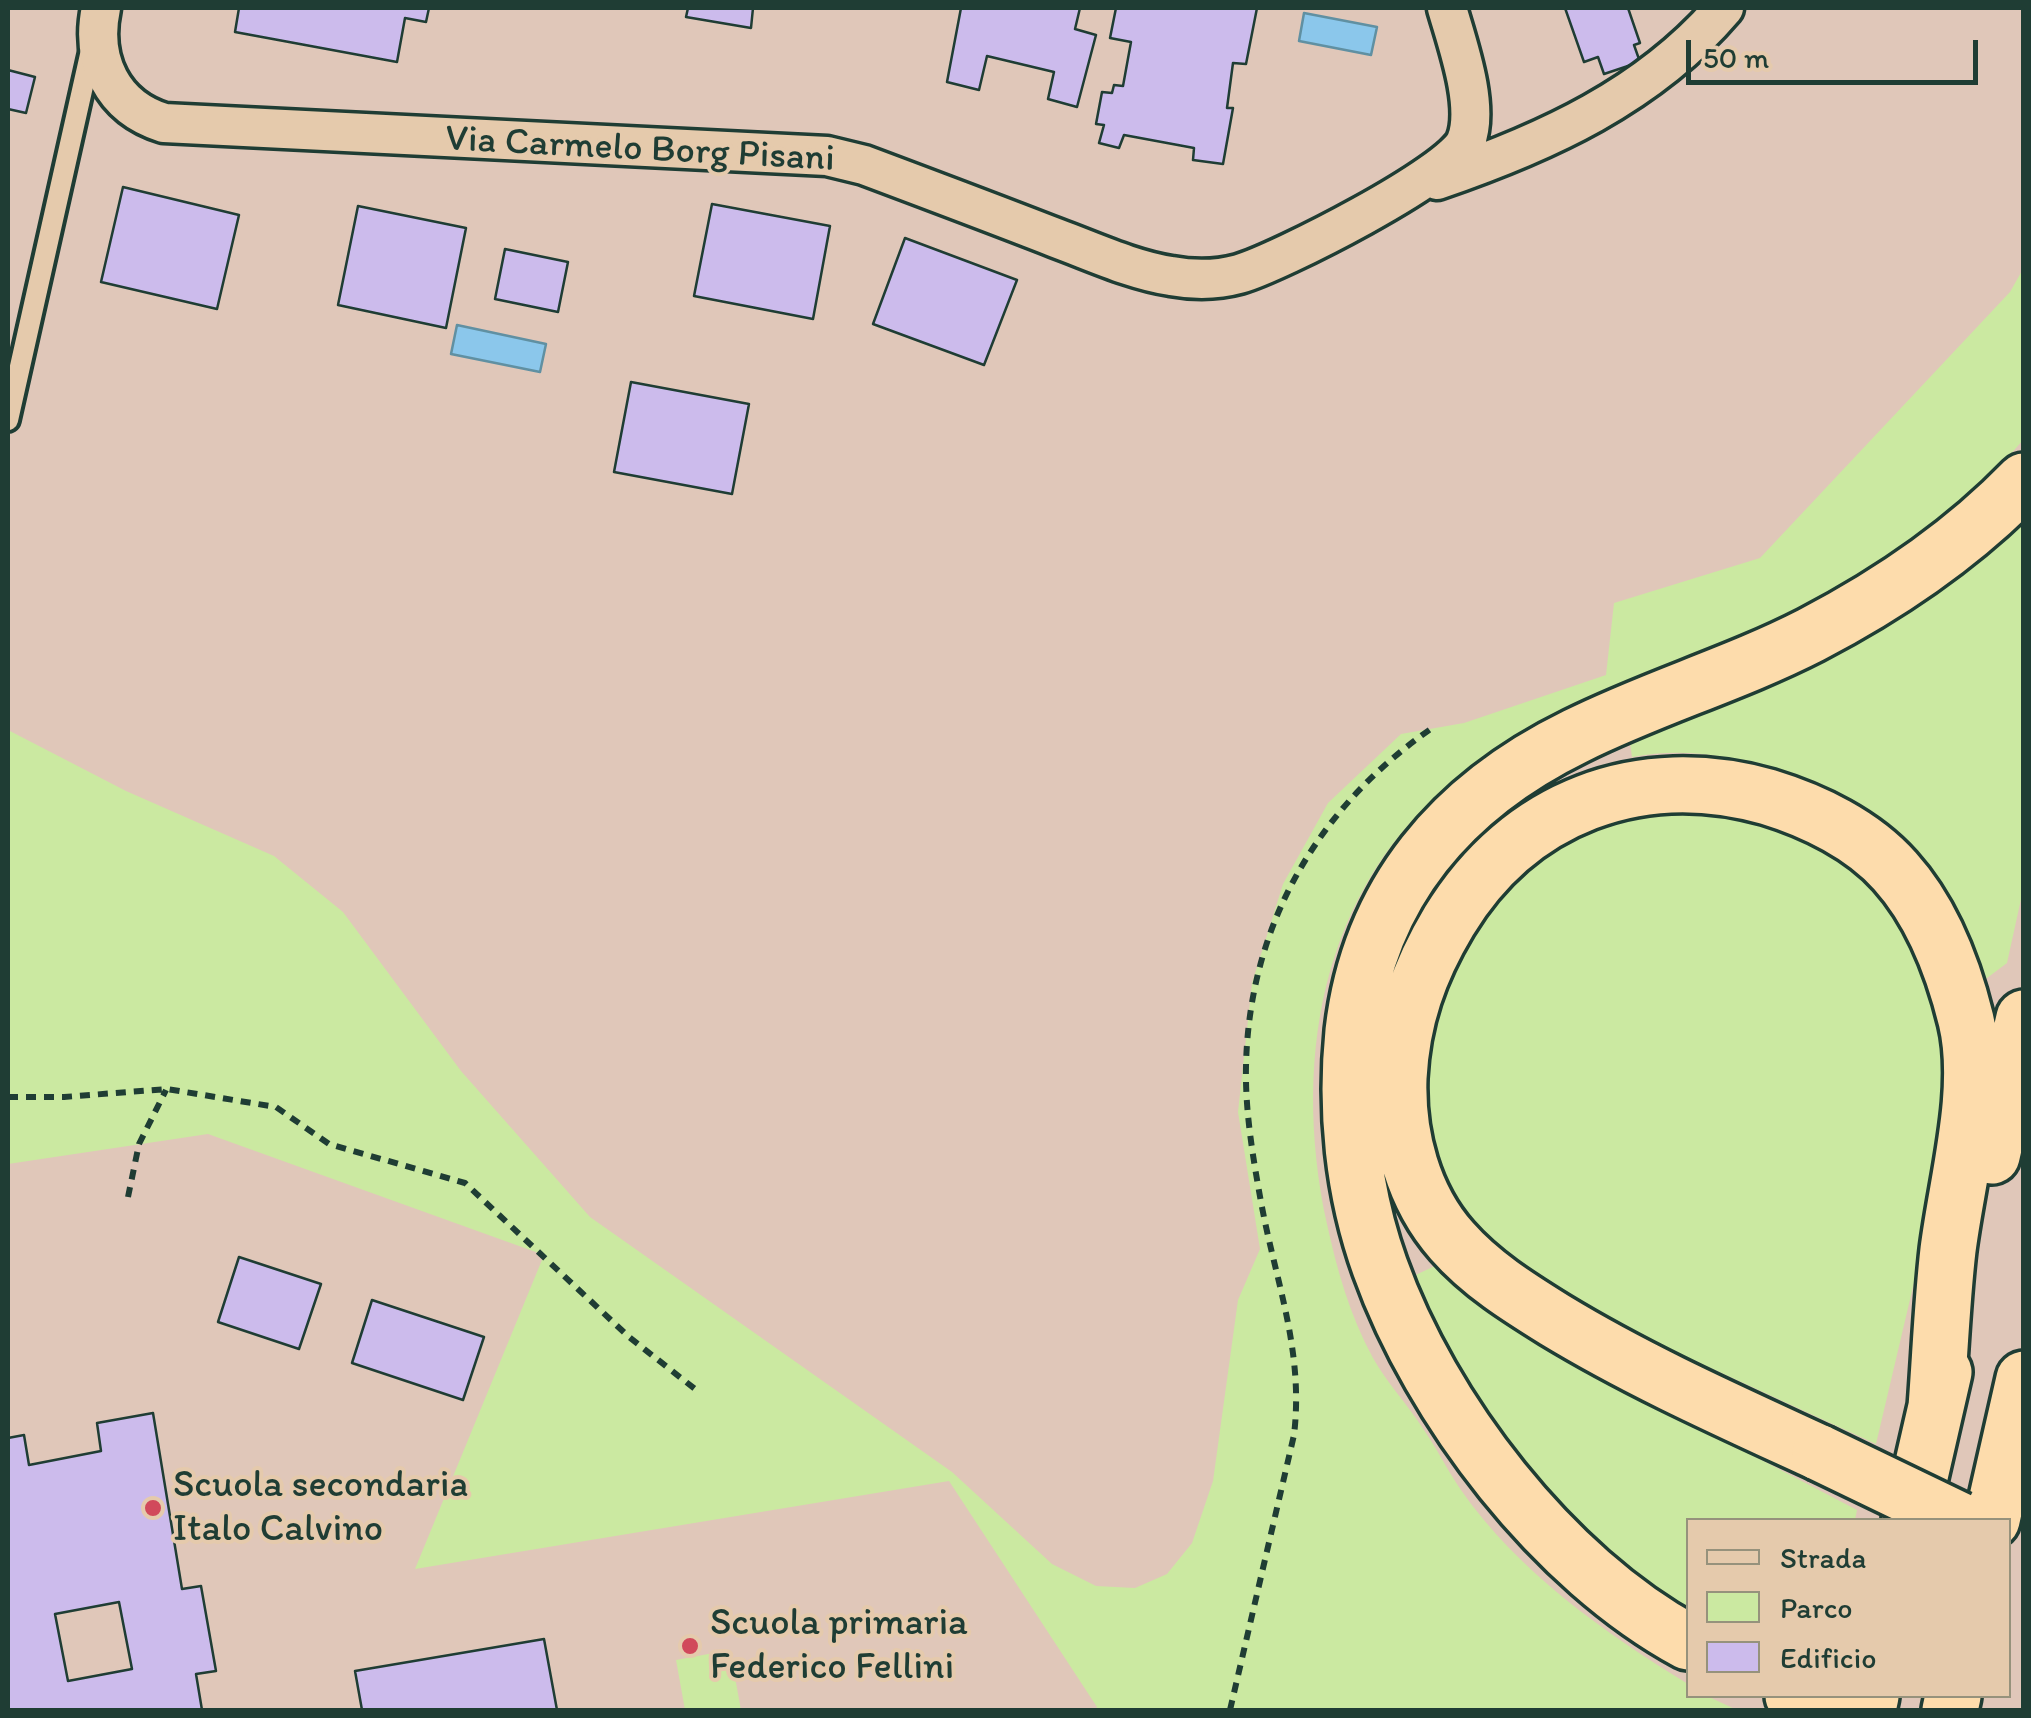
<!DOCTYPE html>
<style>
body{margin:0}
#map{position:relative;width:2031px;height:1718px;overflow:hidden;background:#e0c7b9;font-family:Itim,sans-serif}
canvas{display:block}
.frame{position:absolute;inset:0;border:10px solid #1f3d34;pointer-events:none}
.legend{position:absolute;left:1686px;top:1518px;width:325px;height:180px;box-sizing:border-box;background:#e5caac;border:2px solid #96927c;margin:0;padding:12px 18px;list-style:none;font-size:30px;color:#1f3d34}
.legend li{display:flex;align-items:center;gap:20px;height:50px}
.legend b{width:50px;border:2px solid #96927c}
.scale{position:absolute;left:1686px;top:40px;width:292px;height:45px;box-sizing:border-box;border:5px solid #1f3d34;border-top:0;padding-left:12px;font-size:30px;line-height:35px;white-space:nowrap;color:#1f3d34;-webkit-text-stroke:8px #e5caac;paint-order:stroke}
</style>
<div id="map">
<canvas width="2031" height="1718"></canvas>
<div class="frame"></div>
<ul class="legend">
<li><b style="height:12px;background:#e5caac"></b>Strada</li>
<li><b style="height:28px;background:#cbe9a1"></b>Parco</li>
<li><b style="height:28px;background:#ccbbec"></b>Edificio</li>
</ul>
<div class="scale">50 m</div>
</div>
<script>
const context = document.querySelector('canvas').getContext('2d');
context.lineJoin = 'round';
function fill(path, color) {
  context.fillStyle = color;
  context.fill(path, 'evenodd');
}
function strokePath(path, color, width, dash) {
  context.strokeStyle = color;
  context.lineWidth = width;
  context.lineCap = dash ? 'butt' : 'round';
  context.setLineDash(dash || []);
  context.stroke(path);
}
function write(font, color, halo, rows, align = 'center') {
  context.font = font + ' Itim,sans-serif';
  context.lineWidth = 8;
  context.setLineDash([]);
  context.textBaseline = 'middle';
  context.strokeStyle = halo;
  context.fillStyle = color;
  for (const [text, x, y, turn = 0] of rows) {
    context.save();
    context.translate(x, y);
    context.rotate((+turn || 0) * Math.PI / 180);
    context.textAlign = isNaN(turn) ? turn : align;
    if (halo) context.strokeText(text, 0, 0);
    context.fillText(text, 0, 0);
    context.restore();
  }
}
const green = new Path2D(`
 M2023 269V440C1986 483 1944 529 1897 563 1879 576 1855 586 1835 596 1772 629 1707 657 1642 685 1586 709 1523 729 1474 765 1324 873 1290 1052 1327 1224 1337 1270 1350 1316 1373 1358 1387 1383 1408 1405 1424 1430 1437 1449 1448 1471 1461 1490 1518 1572 1605 1633 1688 1684V1696H1707L1737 1710H1095L1097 1707 949 1481 415 1569 544 1255 208 1134 8 1164V730L126 791 274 856 343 912 461 1071 590 1217 952 1472 1052 1564 1096 1586 1135 1588 1167 1574 1192 1543 1213 1481 1238 1300 1260 1249 1238 1112 1252 983 1283 884 1328 803 1401 734 1464 723 1606 675 1614 603 1760 558 2010 292Z
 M2023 504V890L2007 963 1983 981C1978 964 1974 946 1967 930 1949 884 1896 823 1853 800 1825 785 1797 776 1767 767 1722 754 1678 748 1632 757L1629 736Z
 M1655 798 1837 840 1937 966 1956 1104 1876 1444 1652 1341 1565 1295 1481 1239 1456 1213 1420 1124 1434 979 1547 836Z
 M1439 1264 1480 1305 1536 1342 1857 1510 1855 1520H1688V1621L1551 1504 1453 1367 1407 1279Z
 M730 1650 741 1710H685L676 1660Z`);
const water = new Path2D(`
 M1304 13 1377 27 1371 55 1299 41Z
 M457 325 546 344 540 372 451 354Z`);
const building = new Path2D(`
 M239 8H429L426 22 405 18 397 62 235 32Z
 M688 8H753L751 28 686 17Z
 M961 8H1080L1075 29 1096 35 1077 107 1048 99 1054 72 987 56 979 90 947 82Z
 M1116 8H1257L1246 64 1233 63 1227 108H1233L1223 164 1193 160 1194 148 1124 135 1119 148 1099 143 1104 125 1096 124 1102 92 1112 93 1114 85 1123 86 1131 42 1110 38Z
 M1565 8H1628L1640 43 1634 45 1640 62 1604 74 1598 57 1584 62Z
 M8 70 35 77 26 113 8 109Z
 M123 187 239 215 217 309 101 282Z
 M712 204 830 226 813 319 694 296Z
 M358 206 466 228 446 328 338 305Z
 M905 238 1017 280 984 365 873 324Z
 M505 249 568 262 558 312 495 299Z
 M631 382 749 404 732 494 614 472Z
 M239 1257 321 1284 299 1349 218 1322Z
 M372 1300 484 1337 463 1400 352 1363Z
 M153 1413 182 1589 201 1586 216 1671 196 1674 202 1710H8V1438L24 1435 29 1465 101 1451 97 1423ZM119 1602 132 1669 68 1681 55 1614Z
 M544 1639 557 1710H362L355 1671Z`);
const path = new Path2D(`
 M8 1097H64L167 1089 276 1107 329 1144 465 1183 629 1337 695 1389
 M128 1197 139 1144 166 1090
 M1230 1710 1294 1435C1304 1351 1276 1283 1261 1202 1253 1158 1245 1111 1246 1066 1249 924 1319 805 1435 726`);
const lane = new Path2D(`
 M8 420 92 46`);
const street = new Path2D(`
 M101 8C90 60 112 107 164 123L827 156 864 165C928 189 992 213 1056 238 1094 252 1132 270 1171 276 1193 280 1217 280 1239 274 1278 263 1453 174 1466 141 1480 106 1457 43 1447 8
 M1437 180C1545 143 1649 96 1724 8`);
const highway = new Path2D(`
 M1992 1156 2024 1018
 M1820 1453C1729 1411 1639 1371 1555 1320 1518 1297 1481 1274 1452 1241 1413 1197 1397 1136 1399 1078 1402 1019 1419 971 1449 921 1519 806 1640 761 1768 797 1814 811 1863 835 1895 871 1932 912 1953 967 1966 1020 1983 1090 1957 1179 1948 1250 1942 1302 1940 1355 1936 1407
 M1910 1520 1944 1372
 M1992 1520 2024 1379
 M1688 1642C1553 1569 1431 1410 1380 1267 1353 1192 1345 1110 1353 1031 1369 892 1453 796 1576 736 1652 698 1735 674 1811 635 1888 595 1963 544 2024 481
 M1793 1696 1823 1710
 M1868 1710 1871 1696
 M1950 1710 1953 1696`);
const highwayBridge = new Path2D(`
 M1820 1453 1959 1520`);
const markers = [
 [153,1508,10,"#d1495b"],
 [690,1646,10,"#d1495b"]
];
const streetNames = [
 ["Via Carmelo Borg Pisani",640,150,3]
];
const poiNames = [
 ["Scuola secondaria",173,1486],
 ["Italo Calvino",173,1530],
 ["Scuola primaria",710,1624],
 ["Federico Fellini",710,1668]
];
fill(green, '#cbe9a1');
fill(water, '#8bc7eb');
strokePath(water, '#6090a2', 2.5);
fill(building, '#ccbbec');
strokePath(building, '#1f3d34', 2.5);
strokePath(lane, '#1f3d34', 28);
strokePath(street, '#1f3d34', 45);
strokePath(highway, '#1f3d34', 62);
strokePath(path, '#1f3d34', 6, [10, 8]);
strokePath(lane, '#e5caac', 20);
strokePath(street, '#e5caac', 38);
strokePath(highway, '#fddcac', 55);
strokePath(highwayBridge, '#1f3d34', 62, []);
strokePath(highwayBridge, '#fddcac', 55);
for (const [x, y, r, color] of markers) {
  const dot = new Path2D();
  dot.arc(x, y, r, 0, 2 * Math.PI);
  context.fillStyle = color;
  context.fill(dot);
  strokePath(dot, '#e5caac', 4);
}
write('38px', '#1f3d34', '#e5caac', streetNames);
write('38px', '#1f3d34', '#e5caac', poiNames, 'left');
</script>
